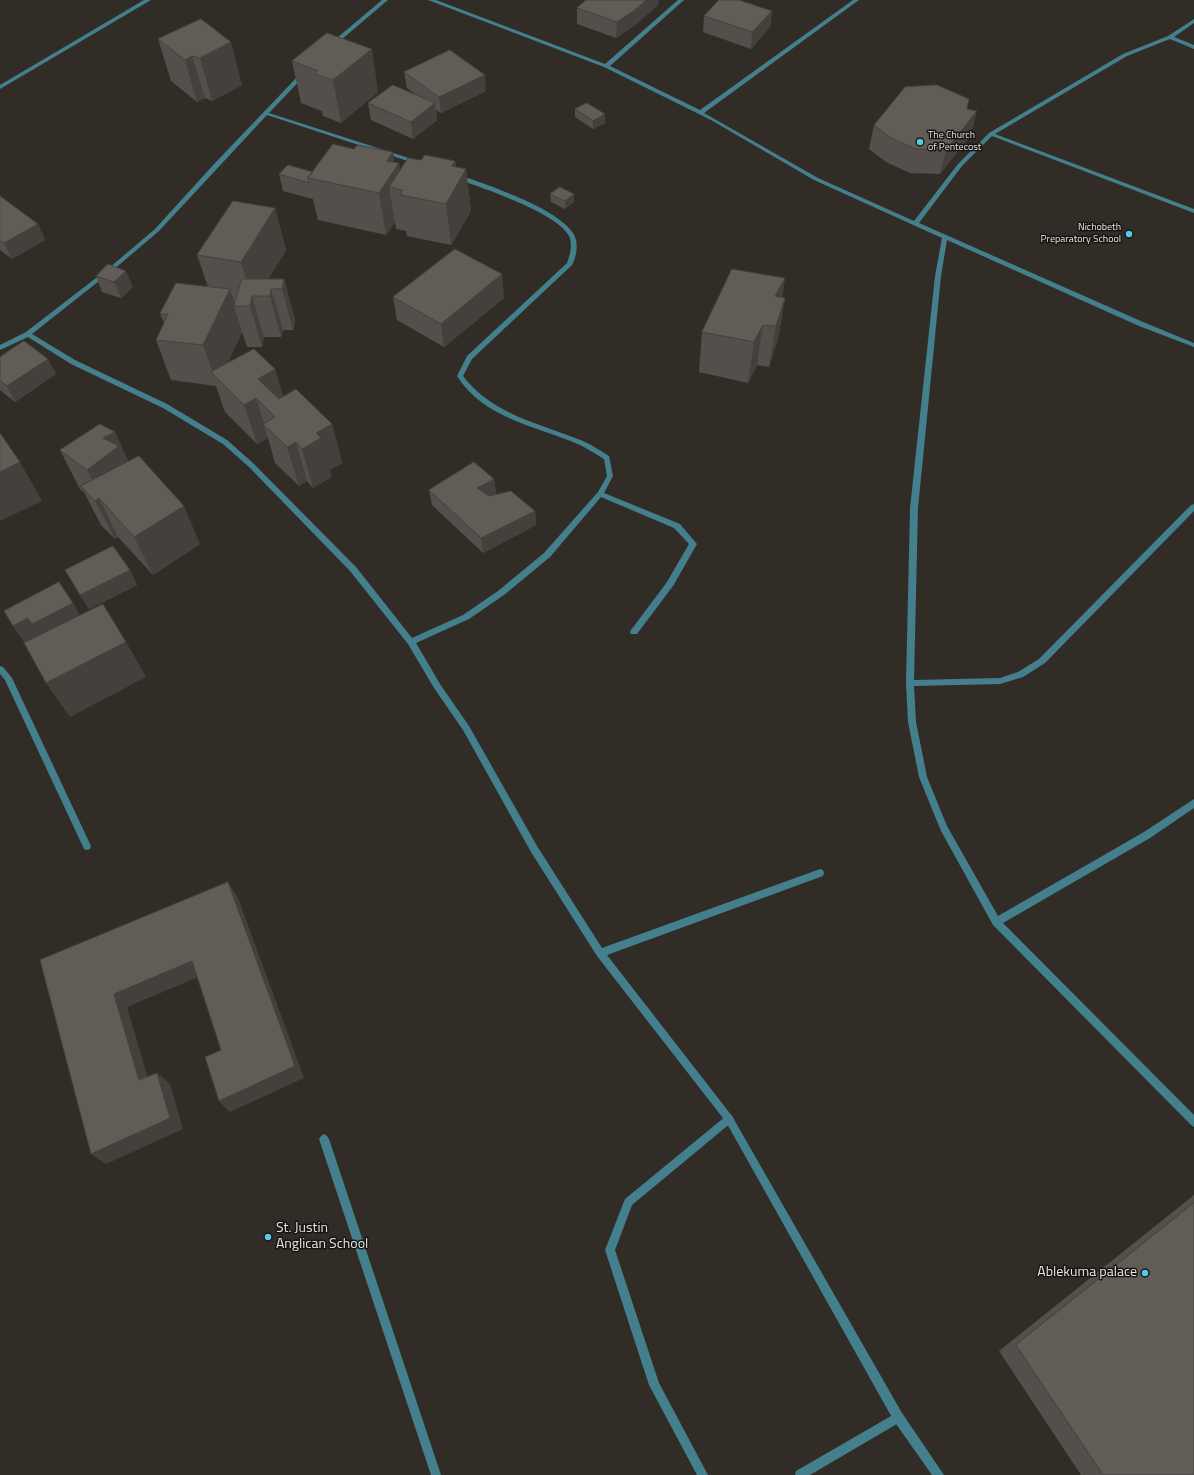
<!DOCTYPE html>
<style>
body{margin:0}
canvas{display:block;background:#322c27}
</style>
<canvas width="1194" height="1475"></canvas>
<script>
const context = document.querySelector('canvas').getContext('2d');
context.lineJoin = 'round';
function fill(path, color) {
  context.fillStyle = color;
  context.fill(path, 'evenodd');
}
function strokePath(path, color, width, dash) {
  context.strokeStyle = color;
  context.lineWidth = width;
  context.lineCap = dash ? 'butt' : 'round';
  context.setLineDash(dash || []);
  context.stroke(path);
}
function write(font, color, halo, rows, align = 'center') {
  context.font = font + ' "Titillium Web",sans-serif';
  context.lineWidth = 3;
  context.setLineDash([]);
  context.textBaseline = 'middle';
  context.strokeStyle = halo;
  context.fillStyle = color;
  for (const [text, x, y, turn = 0] of rows) {
    context.save();
    context.translate(x, y);
    context.rotate((+turn || 0) * Math.PI / 180);
    context.textAlign = isNaN(turn) ? turn : align;
    if (halo) context.strokeText(text, 0, 0);
    context.fillText(text, 0, 0);
    context.restore();
  }
}
const lane = new Path2D(`
 M729 1114 732 1116 734 1119 732 1122 632 1205 615 1250 659 1383 708 1475H697L649 1385 605 1250 625 1199 726 1116Z
 M324 1134 327 1136 329 1139 441 1475H431L319 1139 321 1136Z
 M898 1412 902 1413 903 1417 902 1421 810 1475H795L796 1471Z`);
const street = new Path2D(`
 M144 0H151L0 89V85Z
 M382 0H388L335 45H331V43Z
 M428 0H436L605 64 678 0H684L610 66 700 110 853 0H859L704 113 818 178 914 221 958 164 989 133 1123 54 1168 36 1194 19V23L1174 37 1194 45V49L1170 39 1127 56 995 134 1194 209V213L992 136 962 166 919 223 1143 322 1194 343V347L1139 326 947 240 941 276 918 508 914 680 1000 678 1018 672 1039 659 1191 505 1194 504V511L1045 663 1023 677 1000 684 914 686 916 722 927 777 947 826 998 916 1144 832 1194 799V808L1150 838 1003 923 1194 1115V1127L1191 1125 993 925 941 831 919 777 908 722 906 683 910 508 935 276 942 238 814 180 711 120 604 67Z
 M301 73 306 74 269 113 418 161V163H414L267 115 159 231 113 270 32 334 75 360 167 404 227 440 253 463 356 567 412 638 463 615 498 591 544 553 598 492 607 476 604 459C596 454 588 449 580 445 537 426 484 419 457 376L467 356 567 263C570 255 573 244 569 236 559 216 501 195 480 187 472 184 461 181 454 176L457 174 459 175C488 185 557 208 573 233 579 242 577 256 572 265L472 359 463 376C493 415 539 423 583 441 592 445 601 451 609 456L613 476 604 493 680 524 697 544 673 586 637 634H631L630 632 631 630 667 582 689 544 674 528 601 497 550 557 504 595 469 619 416 643 440 684 469 726 537 846 602 948 820 869 823 870 824 873 823 876 607 955 732 1116 902 1413 944 1475H932L894 1421 726 1122 597 956 531 852 463 730 434 688 408 644 350 571 249 467 223 444 163 408 71 364 28 337 0 350V345L26 332 109 268 155 229 215 163Z
 M0 666 3 667 12 678 91 846 90 849 87 850 84 849 5 680 0 674Z`);
const wall = new Path2D(`
 M658 5 634 26 616 38 577 24V8Z
 M772 11 770 27 751 49 703 32 704 16Z
 M201 19 242 85 212 101 205 98 197 102 171 81 158 39Z
 M292 61 378 92 341 123 323 116 322 111 301 103Z
 M404 72 486 91 441 113 436 110 437 120 413 139 371 120 368 103 416 95 407 88Z
 M575 109 605 114V123L593 129 575 117Z
 M967 109 971 135 940 174 910 173 886 162 869 149 874 125Z
 M354 149 393 152 394 162 400 170 421 160 455 161 456 167 466 169 471 211 451 245 407 236 406 231 396 229 395 222 386 235 318 220 313 199 283 191 279 174 313 172Z
 M550 194 574 202 565 209 551 202Z
 M0 196 38 224 45 240 12 259 0 250Z
 M275 208 286 250 268 279H284L295 320 293 330H283L281 337H264L262 347H247L242 332 228 362 275 369 283 397 332 424 342 463 330 470 331 477 313 488 307 481 299 486 275 463 268 438 257 444 225 412 216 386 171 380 156 340 164 323 160 314 208 287 197 255Z
 M96 276 133 287 121 298 102 292Z
 M785 278 782 297 785 298 778 339 769 367 757 365 748 383 699 372 702 332Z
 M393 297 504 298 444 347 397 320Z
 M0 357 48 359 56 374 15 402 0 390Z
 M115 432 128 462 200 544 153 575 118 537 115 539 101 525 84 492 80 489 60 450Z
 M494 479 496 494 493 495 535 511 536 525 483 553 432 505 429 490Z
 M65 570H130L137 585 89 609Z
 M1194 1195V1475H1081L999 1351Z`);
const shadedWall = new Path2D(`
 M646 0H659L658 5 634 26 616 38 617 22Z
 M772 11 770 27 751 49 752 32Z
 M231 42 242 85 212 101 200 58Z
 M372 49 378 92 341 123 333 80Z
 M192 56 205 98 197 102 185 60Z
 M485 75 486 91 441 113 439 97Z
 M435 103 437 120 413 139 411 122Z
 M977 111 971 135 940 174 946 150Z
 M605 114V123L593 129V121Z
 M393 152 395 169 399 163 404 195 403 190 389 187 395 222 386 235 379 193 387 161Z
 M455 161 457 177 466 169 471 211 451 245 446 204 452 166Z
 M574 194V202L565 209V201Z
 M275 208 286 250 258 296H252L264 337 262 347 250 306 251 297 241 262Z
 M38 224 45 240 12 259 4 243Z
 M126 271 133 287 121 298 114 282Z
 M502 274 504 298 444 347 441 324Z
 M785 278 778 318 785 298 778 339 769 367 776 326 775 296Z
 M284 279 295 320 293 330 282 289Z
 M230 289 236 306H234L242 332 220 380 213 373 203 345Z
 M271 289 283 330 281 337 270 296Z
 M763 325 757 365 748 383 754 342Z
 M48 359 56 374 15 402 7 386Z
 M275 369 287 409 258 379Z
 M256 398 265 426 263 424 268 438 257 444 244 405Z
 M332 424 342 463 330 470 331 477 313 488 302 449 316 433Z
 M115 432 133 471 104 504 87 470 103 438Z
 M296 442 307 481 299 486 287 447Z
 M20 462 42 501 0 521V472Z
 M494 479 496 494 479 503 477 488Z
 M99 498 118 537 115 539 95 501Z
 M184 506 200 544 153 575 134 537Z
 M535 511 536 525 483 553 481 538Z
 M130 570 137 585 89 609 80 595Z
 M73 603 94 639 37 661 13 626 28 618Z
 M126 642 146 677 70 717 46 683Z
 M228 882 238 898 304 1078 230 1112 219 1101Z
 M192 961 203 975 127 1007 152 1092 139 1080 114 994Z
 M157 1073 170 1084 183 1129 106 1164 91 1154Z`);
const building = new Path2D(`
 M586 0H646L635 10 617 22 577 8Z
 M719 0H739L772 11 752 32 704 16Z
 M201 19 231 42 200 58 192 56 185 60 158 39Z
 M327 33 372 49 333 80 315 74 318 71 292 61Z
 M450 50 485 75 439 97 404 72Z
 M393 85 435 103 411 122 368 103Z
 M937 85 969 99 967 109 977 111 946 150 916 149 891 138 874 125 905 87Z
 M587 103 605 114 593 121 575 109Z
 M333 144 354 149 357 145 393 152 387 161 399 163 379 193 308 178Z
 M425 155 455 161 452 166 466 169 446 204 400 195 403 190 389 187 408 158 421 160Z
 M288 165 313 172 308 178 309 183 279 174Z
 M560 187 574 194 565 201 550 194Z
 M0 196 38 224 4 243 0 240Z
 M233 201 275 208 241 262 197 255Z
 M455 249 502 274 441 324 393 297Z
 M108 264 126 271 114 282 96 276Z
 M732 269 785 278 775 296 785 298 776 326 763 325 754 342 702 332Z
 M242 279H284L282 289H271L270 296H252L250 306H234Z
 M176 283 230 289 203 345 156 340 168 314H160Z
 M24 341 48 359 7 386 0 381V357Z
 M254 349 275 369 258 379 279 399 296 389 332 424 316 433 321 438 302 449 296 442 287 447 263 424 275 417 256 398 244 405 211 372Z
 M100 424 115 432 103 438 119 446 87 470 60 450Z
 M0 433 20 462 0 472Z
 M139 456 184 506 134 537 99 498 95 501 81 486Z
 M474 462 494 479 477 488 489 496 511 491 535 511 481 538 429 490Z
 M113 546 130 570 80 595 65 570Z
 M59 582 73 603 32 624 28 618 13 626 4 611Z
 M103 604 126 642 46 683 24 643Z
 M228 882 295 1066 219 1101 205 1057 221 1050 192 961 114 994 139 1080 157 1073 170 1118 91 1154 40 960Z
 M1194 1203V1475H1103L1016 1345Z`);
const markers = [
 [920,142,4,"#57c9e2"],
 [1129,234,4,"#57c9e2"],
 [268,1237,4,"#57c9e2"],
 [1145,1273,4,"#57c9e2"]
];
const farPoinames = [
 ["The Church",928,136],
 ["of Pentecost",928,148],
 ["Nichobeth",1121,228,"right"],
 ["Preparatory School",1121,240,"right"]
];
const nearPoinames = [
 ["St. Justin",276,1229],
 ["Anglican School",276,1245],
 ["Ablekuma palace",1137,1273,"right"]
];
fill(lane, '#437f8d');
fill(street, '#437f8d');
fill(wall, '#544f4a');
fill(shadedWall, '#45403c');
fill(building, '#625c56');
strokePath(building, '#45403c', 1);
for (const [x, y, r, color] of markers) {
  const dot = new Path2D();
  dot.arc(x, y, r, 0, 2 * Math.PI);
  context.fillStyle = color;
  context.fill(dot);
  strokePath(dot, '#171513', 1.5);
}
write('10px', '#e8e5e2', '#171513', farPoinames, 'left');
write('14px', '#e8e5e2', '#171513', nearPoinames, 'left');
</script>
